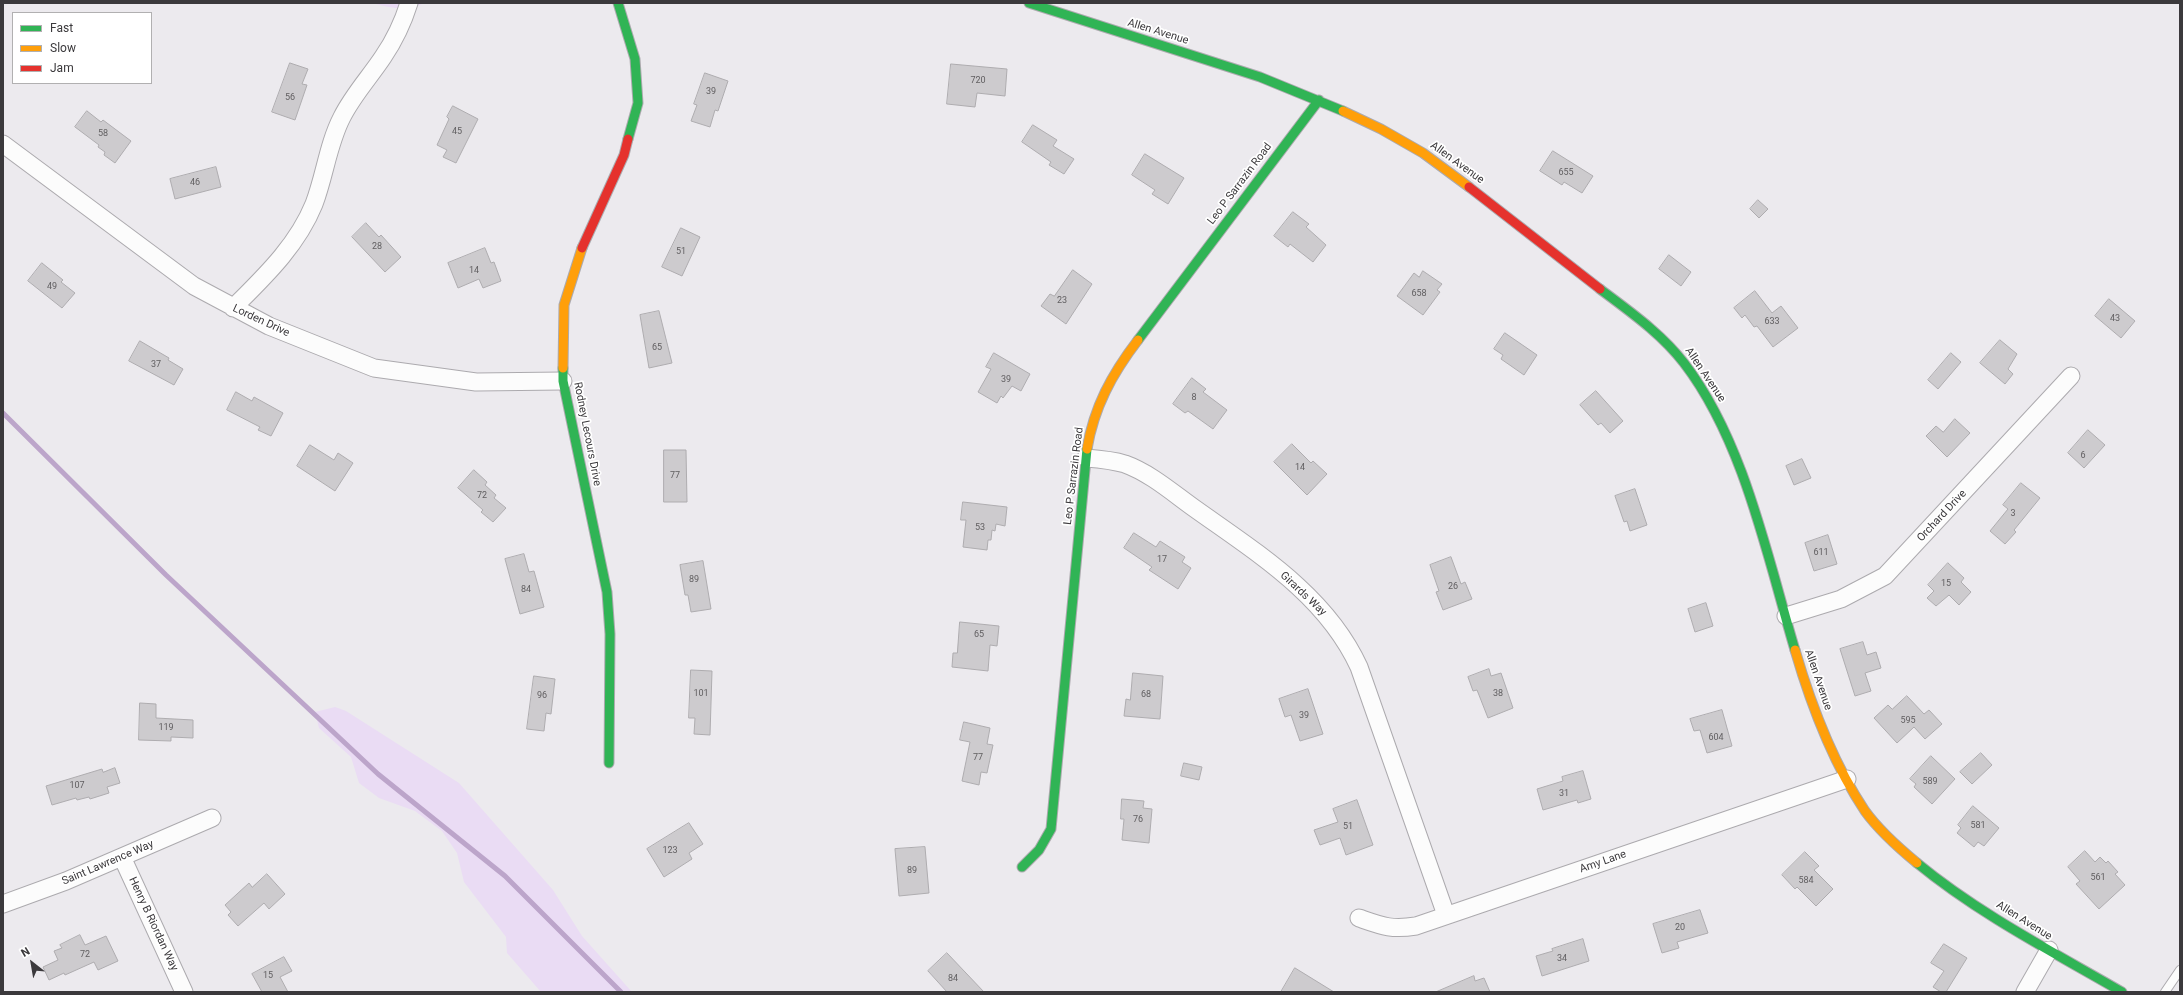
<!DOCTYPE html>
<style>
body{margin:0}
#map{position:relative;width:2183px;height:995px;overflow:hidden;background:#eceaee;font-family:Roboto,sans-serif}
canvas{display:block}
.frame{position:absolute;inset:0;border:4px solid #3b393c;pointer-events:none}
.legend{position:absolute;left:12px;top:12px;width:140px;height:72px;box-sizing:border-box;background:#fff;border:1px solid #b1b0b1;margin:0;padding:5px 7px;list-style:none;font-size:12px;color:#3b393c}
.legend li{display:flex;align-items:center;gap:8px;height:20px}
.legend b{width:20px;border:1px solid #b1b0b1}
.north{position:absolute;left:12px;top:943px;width:40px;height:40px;-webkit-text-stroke:3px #fff;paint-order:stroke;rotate:329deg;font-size:11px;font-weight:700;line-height:16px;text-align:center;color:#3b393c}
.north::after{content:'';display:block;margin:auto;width:14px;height:18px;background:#3b393c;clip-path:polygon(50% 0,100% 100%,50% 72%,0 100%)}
</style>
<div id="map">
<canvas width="2183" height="995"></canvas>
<div class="frame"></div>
<ul class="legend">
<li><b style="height:5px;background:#30b455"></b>Fast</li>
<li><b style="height:5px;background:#ff9f0a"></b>Slow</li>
<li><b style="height:5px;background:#e5322d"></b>Jam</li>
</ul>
<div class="north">N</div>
</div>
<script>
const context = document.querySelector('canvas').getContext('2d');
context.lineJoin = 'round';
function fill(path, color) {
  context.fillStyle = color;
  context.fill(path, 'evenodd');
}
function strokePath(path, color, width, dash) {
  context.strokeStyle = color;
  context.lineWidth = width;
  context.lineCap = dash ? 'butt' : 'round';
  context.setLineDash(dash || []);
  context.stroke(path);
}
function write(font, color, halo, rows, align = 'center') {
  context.font = font + ' Roboto,sans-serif';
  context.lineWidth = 3.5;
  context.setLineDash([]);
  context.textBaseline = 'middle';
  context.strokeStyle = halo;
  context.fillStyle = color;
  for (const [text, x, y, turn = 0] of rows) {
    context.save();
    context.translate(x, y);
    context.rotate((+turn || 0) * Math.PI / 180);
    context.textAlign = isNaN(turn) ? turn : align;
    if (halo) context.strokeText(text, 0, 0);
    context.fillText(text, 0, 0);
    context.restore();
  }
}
const green = new Path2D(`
 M372 3H423C410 13 387 7 372 3Z
 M335 707 346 711 459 783 553 890 582 936 632 992H541L507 953 506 937 464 882 457 853 442 831 415 811 379 798 359 783 351 757 319 728 315 712Z`);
const stream = new Path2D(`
 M3 413 166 575 378 774 505 876 621 992`);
const building = new Path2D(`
 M290 63 308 69 302 84 307 85 295 120 272 112Z
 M951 64 1007 69 1005 96 977 93 975 107 947 104Z
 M705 73 728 81 718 111 715 110 710 127 691 121 697 105 694 104Z
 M453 106 478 119 456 163 443 157 447 150 437 145 449 119 447 117Z
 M87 111 101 122 103 120 131 141 115 163 104 155 105 152 98 147 99 145 75 127Z
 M1033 125 1057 140 1053 146 1074 159 1064 174 1049 165 1051 162 1022 142Z
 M1553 151 1593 176 1582 193 1564 182 1562 185 1540 171Z
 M1145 154 1184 178 1168 204 1152 194 1155 190 1132 175Z
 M216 167 221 187 175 199 170 179Z
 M1758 200 1768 209 1759 218 1750 209Z
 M1293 212 1309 224 1306 227 1326 245 1313 262 1290 244 1288 247 1274 236Z
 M366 223 379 237 381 235 401 257 385 272 352 237Z
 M681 228 700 237 682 276 662 267Z
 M485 248 491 263 494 262 501 281 483 288 479 279 458 288 448 263Z
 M1669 255 1691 272 1681 286 1659 269Z
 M42 263 63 280 61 282 75 293 62 308 28 281Z
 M1073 270 1092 284 1066 324 1041 306 1050 294 1054 296Z
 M1423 271 1442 284 1437 290 1440 292 1423 315 1397 296 1414 273 1419 277Z
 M1755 291 1772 313 1781 306 1798 328 1773 347 1757 326 1754 327 1745 315 1742 318 1734 308Z
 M2109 299 2135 321 2121 338 2095 316Z
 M659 311 672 363 649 368 640 315Z
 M1505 333 1537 355 1524 375 1501 359 1503 355 1494 349Z
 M2000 340 2017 354 2008 369 2013 374 2005 384 1980 363Z
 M140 341 169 358 168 360 183 369 174 385 129 361Z
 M994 353 1030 374 1021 391 1012 386 1003 398 1001 396 997 403 978 392 991 369 986 367Z
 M1951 353 1961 362 1938 389 1928 380Z
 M1192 378 1206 389 1203 392 1227 410 1213 429 1188 411 1185 413 1173 404Z
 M1596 391 1623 421 1610 433 1601 423 1598 425 1580 405Z
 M236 392 252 401 254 397 283 413 271 436 258 430 260 427 227 410Z
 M1955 419 1970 433 1947 457 1926 436 1936 426 1943 432Z
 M2088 430 2105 445 2084 468 2068 453Z
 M1292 444 1311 463 1313 461 1327 474 1307 495 1274 462Z
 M310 445 334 460 338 453 353 463 335 491 297 466Z
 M664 450H686L687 502H664Z
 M1802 459 1811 478 1794 485 1786 466Z
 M474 470 487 482 485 485 496 495 494 498 506 508 493 522 481 512 483 510 458 488Z
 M2021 483 2040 498 2014 530 2016 532 2005 544 1990 531 2008 509 2003 505Z
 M1635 489 1647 525 1630 531 1627 521 1624 522 1615 496Z
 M963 502 1007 507 1005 526 996 524 995 531 992 530 991 540H988L987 550 963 547 966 520H961Z
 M1134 533 1156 547 1160 541 1185 557 1182 562 1191 568 1178 589 1149 570 1152 567 1124 548Z
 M1828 535 1837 564 1814 571 1805 543Z
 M524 554 529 572 534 571 544 607 520 614 505 559Z
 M1451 557 1461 584 1465 582 1472 599 1443 610 1436 592 1439 591 1430 565Z
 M703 561 711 609 691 612 688 595H685L680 565Z
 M1948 563 1964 578 1961 582 1971 592 1959 605 1949 595 1936 606 1927 598 1934 591 1928 585Z
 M1706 603 1713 626 1695 632 1688 609Z
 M960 622 999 626 997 646 990 645 988 671 952 667 953 653H957Z
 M1863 642 1867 655 1876 652 1881 668 1865 673 1871 691 1855 696 1840 649Z
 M1489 669 1491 676 1501 673 1513 708 1488 718 1477 690 1473 691 1468 677Z
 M691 670 712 671 710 735 694 734 695 718H689Z
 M1133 673 1163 676 1160 719 1124 716 1126 699 1130 700Z
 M534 676 555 679 551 714 546 713 544 731 527 729Z
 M1308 689 1323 734 1300 741 1291 715 1285 717 1279 699Z
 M1907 696 1924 714 1929 710 1942 724 1925 739 1914 727 1897 743 1874 718 1888 705 1892 709Z
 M140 703 156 704V718L193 720V738L171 737V741L139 740Z
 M1722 710 1732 746 1707 753 1700 730 1694 731 1690 719Z
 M964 722 990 728 987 744 993 745 987 773 981 772 979 785 962 781 970 742 960 740Z
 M1981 753 1992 765 1972 784 1960 772Z
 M1931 756 1955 779 1932 804 1914 787 1916 784 1910 779Z
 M1184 763 1202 767 1199 780 1181 776Z
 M115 768 120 783 107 787 109 793 90 799 89 797 77 800 76 798 52 805 46 786 102 769 103 772Z
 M1583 771 1591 799 1578 803 1577 800 1543 810 1537 789 1563 781 1562 777Z
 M1122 799 1144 801 1143 808 1152 809 1149 843 1122 840 1124 819H1121Z
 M1357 800 1373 845 1346 855 1340 838 1320 845 1314 830 1338 822 1333 809Z
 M1973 806 1999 828 1984 846 1978 842 1974 847 1957 833 1961 828 1958 825Z
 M689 823 703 844 689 853 692 859 664 877 647 849Z
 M925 847 929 893 899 896 895 849Z
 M2085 851 2095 862 2100 857 2106 863 2108 861 2118 872 2115 874 2125 885 2099 909 2076 884 2080 881 2068 867Z
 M1805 852 1819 866 1814 870 1833 889 1816 906 1797 887 1795 889 1782 875Z
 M267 874 285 894 269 909 264 903 238 926 228 915 231 912 225 905 249 883 252 887Z
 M1700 910 1708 933 1677 942 1679 948 1662 953 1653 924Z
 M80 935 85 945 106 936 118 961 98 970 94 962 65 975 64 973 49 980 43 967 58 960 54 951 62 948 60 945Z
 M1583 939 1589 961 1542 976 1536 956 1553 951 1552 949Z
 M1944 944 1967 958 1946 992H1941L1933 987 1944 971 1931 963Z
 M947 953 984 992H947L928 971Z
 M284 957 292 971 280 977 288 992H262L252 974Z
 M1295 968 1334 992H1281Z
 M1474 976 1475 981 1484 978 1490 992H1436Z`);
const lane = new Path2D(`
 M2165 992 2180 970`);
const street = new Path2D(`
 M3 144 194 286 269 326 374 368 476 382 563 381
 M233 308C264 277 297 246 314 204 325 175 328 144 342 117 353 95 369 78 383 57 394 41 403 22 409 3
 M1086 458C1099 459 1112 460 1125 464 1150 473 1173 493 1194 508 1257 553 1326 595 1359 667L1446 915
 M1786 616 1841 599 1885 576 2071 376
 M122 857 184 992
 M3 904 66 881 212 818
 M1359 918C1382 926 1391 930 1416 926L1847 779
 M2025 992 2049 950`);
const fast = new Path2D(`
 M618 3 635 59 638 103 628 139
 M1029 3 1260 77 1343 111
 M1600 289C1629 311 1661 333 1684 363 1744 441 1767 556 1795 650
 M1138 340 1319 100
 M563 368V381L607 592 610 634 609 763
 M1917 863C1979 914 2053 952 2122 992
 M1022 867 1039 850 1051 829 1087 449`);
const slow = new Path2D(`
 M1343 111 1381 129 1423 153 1469 187
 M563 368 564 305 582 248
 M1087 449C1094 407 1112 374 1138 340
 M1795 650C1811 705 1833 763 1865 811 1878 829 1900 849 1917 863`);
const jam = new Path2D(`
 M1469 187 1600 289
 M582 248 624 155 628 139`);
const numberNames = [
 ["720",978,81],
 ["39",711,92],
 ["56",290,98],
 ["45",457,132],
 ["58",103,134],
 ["655",1566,173],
 ["46",195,183],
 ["28",377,247],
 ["51",681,252],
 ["14",474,271],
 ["49",52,287],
 ["658",1419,294],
 ["23",1062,301],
 ["43",2115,319],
 ["633",1772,322],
 ["65",657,348],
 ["37",156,365],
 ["39",1006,380],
 ["8",1194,398],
 ["6",2083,456],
 ["14",1300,468],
 ["77",675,476],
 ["72",482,496],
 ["3",2013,514],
 ["53",980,528],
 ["611",1821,553],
 ["17",1162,560],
 ["89",694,580],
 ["15",1946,584],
 ["26",1453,587],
 ["84",526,590],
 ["65",979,635],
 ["101",701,694],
 ["38",1498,694],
 ["68",1146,695],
 ["96",542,696],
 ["39",1304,716],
 ["595",1908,721],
 ["119",166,728],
 ["604",1716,738],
 ["77",978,758],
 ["589",1930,782],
 ["107",77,786],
 ["31",1564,794],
 ["76",1138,820],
 ["581",1978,826],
 ["51",1348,827],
 ["123",670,851],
 ["89",912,871],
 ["561",2098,878],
 ["584",1806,881],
 ["20",1680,928],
 ["72",85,955],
 ["34",1562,959],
 ["15",268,976],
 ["84",953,979]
];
const streetNames = [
 ["Allen Avenue",1158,32,17],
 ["Allen Avenue",1457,163,36],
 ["Leo P Sarrazin Road",1240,184,-53],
 ["Lorden Drive",261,321,25],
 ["Allen Avenue",1705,375,56],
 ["Rodney Lecours Drive",587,434,79],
 ["Leo P Sarrazin Road",1074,476,-83],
 ["Orchard Drive",1942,516,-47],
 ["Girards Way",1303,594,43],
 ["Allen Avenue",1818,680,71],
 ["Amy Lane",1603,862,-19],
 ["Saint Lawrence Way",108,863,-23],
 ["Allen Avenue",2024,921,32],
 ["Henry B Riordan Way",153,924,65]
];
fill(green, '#eadcf4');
strokePath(stream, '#bca5ca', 5);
fill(building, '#cdcbce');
strokePath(building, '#aeacaf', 1);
strokePath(lane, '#acaaae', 10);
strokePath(street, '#acaaae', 19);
strokePath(fast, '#acaaae', 11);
strokePath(slow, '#acaaae', 11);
strokePath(jam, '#acaaae', 11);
strokePath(lane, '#fcfcfc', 8);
strokePath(street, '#fcfcfc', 17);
strokePath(fast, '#30b455', 9);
strokePath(slow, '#ff9f0a', 9);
strokePath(jam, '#e5322d', 9);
write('9px', '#605e60', null, numberNames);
write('11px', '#3b393c', '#fff', streetNames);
</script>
